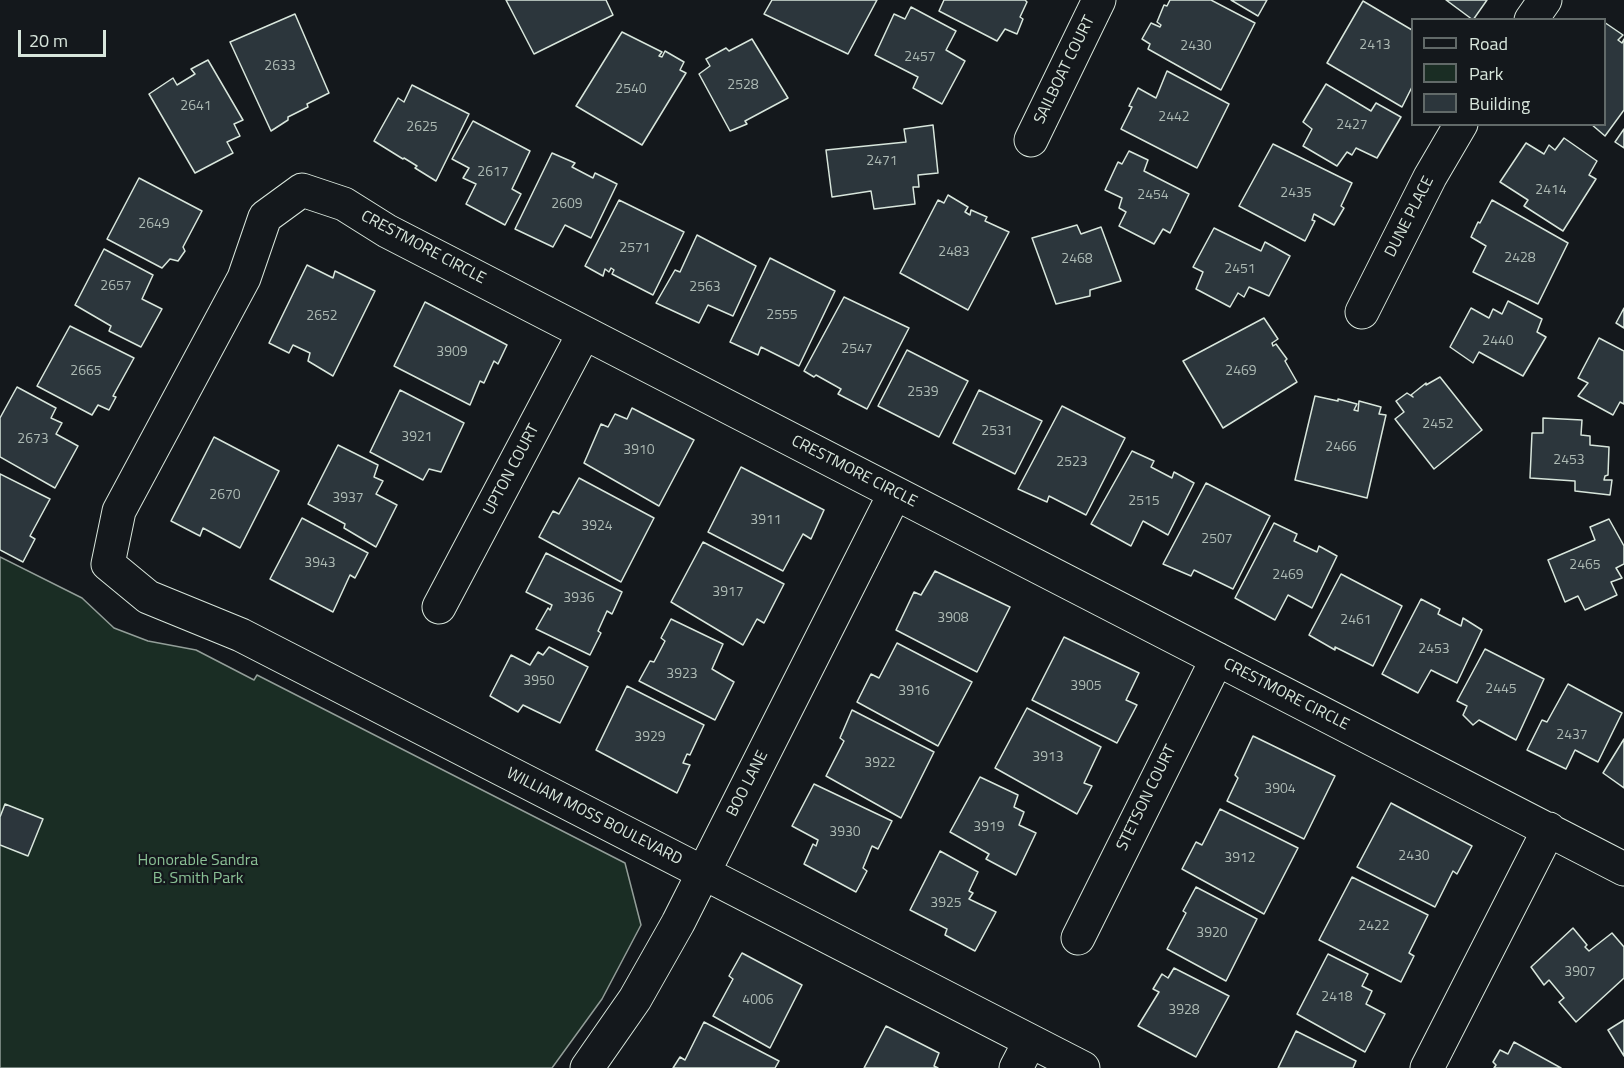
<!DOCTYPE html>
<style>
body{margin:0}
#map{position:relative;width:1624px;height:1068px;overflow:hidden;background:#14181c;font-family:"Titillium Web",sans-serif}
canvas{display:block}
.legend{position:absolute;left:1411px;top:18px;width:195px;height:108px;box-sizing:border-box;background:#14181c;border:2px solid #626a69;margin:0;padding:8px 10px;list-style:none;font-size:18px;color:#d8e6dc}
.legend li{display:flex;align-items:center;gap:12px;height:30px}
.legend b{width:30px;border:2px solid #626a69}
.scale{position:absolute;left:18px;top:30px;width:88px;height:27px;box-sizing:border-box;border:3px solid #d8e6dc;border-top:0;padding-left:8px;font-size:18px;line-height:21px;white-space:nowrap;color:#d8e6dc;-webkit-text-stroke:4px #14181c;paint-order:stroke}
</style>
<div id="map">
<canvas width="1624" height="1068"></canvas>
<ul class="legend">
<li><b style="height:8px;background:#14181c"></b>Road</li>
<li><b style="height:16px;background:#1a2d24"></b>Park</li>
<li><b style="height:16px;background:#2c363c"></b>Building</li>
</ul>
<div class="scale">20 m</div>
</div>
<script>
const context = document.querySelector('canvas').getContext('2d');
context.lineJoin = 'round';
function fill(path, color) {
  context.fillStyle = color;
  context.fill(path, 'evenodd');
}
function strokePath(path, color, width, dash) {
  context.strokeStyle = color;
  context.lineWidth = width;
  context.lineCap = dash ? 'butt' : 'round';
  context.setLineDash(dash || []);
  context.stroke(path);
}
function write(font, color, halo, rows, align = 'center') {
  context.font = font + ' "Titillium Web",sans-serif';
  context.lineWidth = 4.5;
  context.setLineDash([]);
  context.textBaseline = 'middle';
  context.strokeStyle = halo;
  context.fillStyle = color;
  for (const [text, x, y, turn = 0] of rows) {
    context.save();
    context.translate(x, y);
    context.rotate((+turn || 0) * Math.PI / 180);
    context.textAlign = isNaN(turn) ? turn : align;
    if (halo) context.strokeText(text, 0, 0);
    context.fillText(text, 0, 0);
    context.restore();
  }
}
const green = new Path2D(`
 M0 557 82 598 114 628 148 641 196 650 254 680 257 675 625 863 641 925 602 999 552 1068H0Z`);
const building = new Path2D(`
 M506 0H606L613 15 534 54Z
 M772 0H877L848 54 764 14Z
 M944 0H1025L1027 2 1020 17 1023 19 1017 34 1005 29 997 41 939 11Z
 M1170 0H1211L1255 23 1221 90 1148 49 1150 44 1142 39 1151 23 1160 27 1161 25 1157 22 1164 5 1167 6Z
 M1231 0H1267L1258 16Z
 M1446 0H1487L1473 20Z
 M1363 1 1412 30V87L1402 107 1327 63Z
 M911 7 956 31 946 50 965 61 942 104 913 88 918 77 875 55 894 14 905 19Z
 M295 14 329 93 307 104 308 107 288 117V120L271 131 230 42Z
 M1604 22 1623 35 1618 40 1622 43 1624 39V110L1605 136 1591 124H1604Z
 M622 32 662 52 659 56 662 57 665 51 684 62 680 70 686 73 642 145 576 106Z
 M752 39 788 98 745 121 747 124 730 131 699 74 710 66 706 59 726 48 729 51Z
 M208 60 243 120 234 124 240 136 227 142 233 153 195 173 149 94 173 78 177 85 195 74 191 69Z
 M1167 71 1229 104 1197 168 1121 129 1132 107 1129 106 1138 88 1156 98Z
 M1326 84 1371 111 1376 103 1401 117 1377 158 1356 148 1352 155 1347 152 1337 166 1303 146 1312 129 1303 122Z
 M412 85 469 114 436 181 415 168 417 166 404 158 403 159 374 141 398 98 404 102Z
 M473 121 530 151 512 189 521 194 505 225 466 204 476 184 463 178 469 168 452 159Z
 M933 125 938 173 918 175 919 187H913L915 204 874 209 871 191 832 197 826 150 906 142 904 129Z
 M1624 129V148L1615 142Z
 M1564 138 1597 161 1589 175 1596 179 1563 231 1524 206 1528 200 1500 182 1526 143 1544 154 1549 145 1555 150Z
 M1273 144 1352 183 1341 206 1344 208 1334 225 1314 214 1312 220 1315 221 1305 241 1239 206Z
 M1129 151 1148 160 1144 171 1189 194 1170 233 1163 229 1154 244 1119 226 1126 212 1119 208 1122 198 1105 190 1118 162 1122 164Z
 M552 153 575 163 572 167 593 178 595 173 617 184 591 238 565 225 553 247 515 229Z
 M139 178 202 211 183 247 185 251 178 261 170 259 162 268 107 239Z
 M948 195 968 207 965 212 970 215 971 210 987 217 985 221 1009 232 968 310 900 273 938 200 944 203Z
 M619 200 684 232 653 295 612 274 614 270 611 268 609 272 605 269 603 276 585 266Z
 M1492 200 1568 243 1538 304 1473 272 1486 246 1471 237 1478 222 1480 223Z
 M1077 225 1081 234 1101 227 1121 281 1090 290V296L1056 304 1032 238Z
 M1214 228 1261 251 1265 242 1290 256 1269 296 1249 287 1244 297 1238 293 1230 307 1196 289 1203 272 1193 267Z
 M697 235 756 266 733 316 708 305 699 323 656 303 675 270 680 272Z
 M104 249 153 275 142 299 162 309 141 347 109 331 111 326 75 305Z
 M770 258 835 291 799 366 761 347 758 355 730 342Z
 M307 265 333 278 335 271 375 291 333 376 308 361 310 353 293 345 289 353 269 343Z
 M844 297 909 328 867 409 838 394 841 389 816 375 814 377 804 371Z
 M1508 301 1542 319 1537 332 1546 337 1523 376 1479 352 1473 363 1450 347 1471 308 1489 318 1493 309 1502 314Z
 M425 302 507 345 498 364 494 361 484 383 480 381 470 405 394 366Z
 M1624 308V328L1616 323Z
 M1264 318 1278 339 1272 343 1273 346 1276 344 1287 359 1285 361 1297 382 1223 428 1183 361Z
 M70 326 134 358 113 396 116 397 109 410 98 405 92 415 37 386Z
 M1599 338 1624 351V404L1620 402 1613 415 1578 396 1588 383 1578 378Z
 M907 350 968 381 939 437 878 406Z
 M1440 377 1482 430 1434 469 1395 419 1404 412 1396 401 1407 393 1413 397 1411 395 1426 383V385Z
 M17 387 56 408 51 418 62 423 56 434 78 446 55 488 0 457V418Z
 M400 390 464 423 441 472 429 469 423 480 370 452Z
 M979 390 1042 421 1015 474 953 443Z
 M1315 396 1338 401V399L1357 404 1354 410 1358 411 1359 401 1381 407 1379 414 1386 415 1367 498 1295 480Z
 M1062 406 1125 438 1086 515 1049 496 1047 502 1018 489Z
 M632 408 694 440 659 506 584 463 601 424 608 427 615 414 627 419Z
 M1543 418 1582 420 1581 435 1590 436V445L1609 447 1608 475 1605 476 1604 480H1612L1610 495 1575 491V481L1530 478 1532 433H1543Z
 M214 437 279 471 240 548 203 528 200 536 171 521Z
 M338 445 378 465 374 477 383 481 376 494 397 505 376 547 344 528 345 524 308 504Z
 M1132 451 1154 461 1151 467 1172 478 1174 472 1194 483 1168 535 1143 521 1131 546 1091 524Z
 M741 467 824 510 811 539 803 534 783 571 708 532Z
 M0 474 50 499 30 536 35 539 23 562 0 550Z
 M579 478 654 518 621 582 539 537 553 511 559 514Z
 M1206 483 1270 516 1233 589 1194 570 1191 576 1163 564Z
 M302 518 368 553 355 578 350 575 333 612 270 579Z
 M1609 519 1624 546V564L1616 568 1622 578 1611 582 1617 595 1585 610 1578 596 1565 602 1548 560 1595 540 1590 527Z
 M1274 523 1297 534 1294 541 1317 552 1319 546 1337 556 1312 608 1288 595 1275 620 1235 598Z
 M703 542 784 584 764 623 757 619 743 645 671 602Z
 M546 553 622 592 612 614 607 611 598 631 601 633 590 655 536 629 548 608 550 610 552 605 526 592Z
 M935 571 1010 607 977 672 896 630 914 592 921 595Z
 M1341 574 1402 606 1373 666 1335 647V650L1309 635Z
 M1421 599 1440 609 1438 614 1461 626 1463 618 1482 630 1457 683 1431 670 1418 693 1382 674Z
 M671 619 723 644 712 669 734 682 715 720 639 681 650 661 654 662 665 641 661 638Z
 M1064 637 1139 673 1126 700 1137 705 1117 743 1032 700Z
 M897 643 972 682 938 746 857 702 871 674 879 678Z
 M549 647 588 667 560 723 523 705 518 712 490 696 511 655 530 665 538 652 543 655Z
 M1485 649 1544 679 1516 740 1479 720 1473 725 1463 715 1467 706 1457 701Z
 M1568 684 1622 713 1598 762 1575 750 1566 769 1527 750 1542 720 1547 722Z
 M627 686 704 725 690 755 687 754 683 763 690 765 677 793 596 750Z
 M1027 708 1101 747 1084 783 1092 786 1077 814 995 768Z
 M852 710 934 752 901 818 826 776 844 741 840 738Z
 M1253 736 1335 776 1304 839 1227 801 1238 778 1235 775Z
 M1624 739V788L1603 773Z
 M980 777 1018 795 1014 807 1024 812 1019 825 1036 833 1016 875 986 859 989 854 950 832Z
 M814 784 892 821 878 849 872 846 863 868 867 871 856 892 804 864 813 844 816 846 818 840 792 826Z
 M1391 803 1472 846 1457 874 1453 871 1435 907 1357 867Z
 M5 804 43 819 28 856 0 845V817Z
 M1220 809 1298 848 1264 914 1182 869 1196 842 1202 845Z
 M940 851 978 872 969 891 973 893 969 899 996 912 975 951 945 935 947 929 910 910Z
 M1352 877 1428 915 1409 953 1414 956 1401 982 1319 940Z
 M1196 887 1257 919 1226 981 1167 949 1186 913 1183 911Z
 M1573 928 1587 945 1585 947 1589 951 1612 933 1624 947V978L1576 1022 1559 1002 1564 998 1549 980 1544 985 1531 967Z
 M742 953 802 985 770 1048 713 1016 733 979 729 976Z
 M1328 954 1368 974 1362 986 1372 991 1366 1004 1385 1014 1365 1052 1297 1014Z
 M1174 968 1229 996 1196 1057 1138 1026 1159 992 1153 989 1162 974 1168 978Z
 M1624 1020V1056L1608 1030Z
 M704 1022 779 1061 775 1068H673L680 1057 685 1060Z
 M886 1026 939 1053 934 1066 938 1068H864Z
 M1296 1031 1356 1061 1353 1068H1278Z
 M1514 1042 1561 1068H1494L1496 1065 1493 1062 1500 1050 1508 1054Z`);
const minor = new Path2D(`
 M1531 20 1545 0
 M1031 140 1099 0
 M1362 312 1430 177 1461 124
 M439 607 584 333
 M1078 938 1217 659
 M587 1068 635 999 678 923 895 493
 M1016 1068 1030 1041
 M1083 1068 241 635 148 597 108 564 119 511 244 278 265 217 302 190 344 204 387 231 1624 869
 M1427 1068 1549 829`);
const numberNames = [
 ["2413",1375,46],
 ["2430",1196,47],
 ["2457",920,58],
 ["2633",280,67],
 ["2528",743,86],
 ["2540",631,90],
 ["2641",196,107],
 ["2442",1174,118],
 ["2427",1352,126],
 ["2625",422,128],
 ["2471",882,162],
 ["2617",493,173],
 ["2414",1551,191],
 ["2435",1296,194],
 ["2454",1153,196],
 ["2609",567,205],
 ["2649",154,225],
 ["2571",635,249],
 ["2483",954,253],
 ["2428",1520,259],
 ["2468",1077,260],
 ["2451",1240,270],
 ["2657",116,287],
 ["2563",705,288],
 ["2555",782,316],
 ["2652",322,317],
 ["2440",1498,342],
 ["2547",857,350],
 ["3909",452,353],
 ["2665",86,372],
 ["2469",1241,372],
 ["2539",923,393],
 ["2452",1438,425],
 ["2531",997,432],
 ["3921",417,438],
 ["2673",33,440],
 ["2466",1341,448],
 ["3910",639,451],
 ["2453",1569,461],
 ["2523",1072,463],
 ["2670",225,496],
 ["3937",348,499],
 ["2515",1144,502],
 ["3911",766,521],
 ["3924",597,527],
 ["2507",1217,540],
 ["3943",320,564],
 ["2465",1585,566],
 ["2469",1288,576],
 ["3917",728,593],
 ["3936",579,599],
 ["3908",953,619],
 ["2461",1356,621],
 ["2453",1434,650],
 ["3923",682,675],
 ["3950",539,682],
 ["3905",1086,687],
 ["2445",1501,690],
 ["3916",914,692],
 ["2437",1572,736],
 ["3929",650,738],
 ["3913",1048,758],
 ["3922",880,764],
 ["3904",1280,790],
 ["3919",989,828],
 ["3930",845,833],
 ["2430",1414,857],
 ["3912",1240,859],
 ["3925",946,904],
 ["2422",1374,927],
 ["3920",1212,934],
 ["3907",1580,973],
 ["2418",1337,998],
 ["4006",758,1001],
 ["3928",1184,1011]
];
const streetNames = [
 ["SAILBOAT COURT",1065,70,-64],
 ["DUNE PLACE",1410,217,-63],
 ["CRESTMORE CIRCLE",423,248,28],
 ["UPTON COURT",512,470,-62],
 ["CRESTMORE CIRCLE",854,472,27],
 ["CRESTMORE CIRCLE",1286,695,27],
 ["BOO LANE",748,784,-63],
 ["STETSON COURT",1147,798,-64],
 ["WILLIAM MOSS BOULEVARD",594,817,27]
];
const parkNames = [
 ["Honorable Sandra",198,861],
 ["B. Smith Park",198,879]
];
fill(green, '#1a2d24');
strokePath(green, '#939e99', 1.5);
fill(building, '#2c363c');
strokePath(building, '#d8e6dc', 1.5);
strokePath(minor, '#d8e6dc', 35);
strokePath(minor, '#14181c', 33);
write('14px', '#adbab4', null, numberNames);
write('16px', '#d8e6dc', '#14181c', streetNames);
write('16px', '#8ac095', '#14181c', parkNames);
</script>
